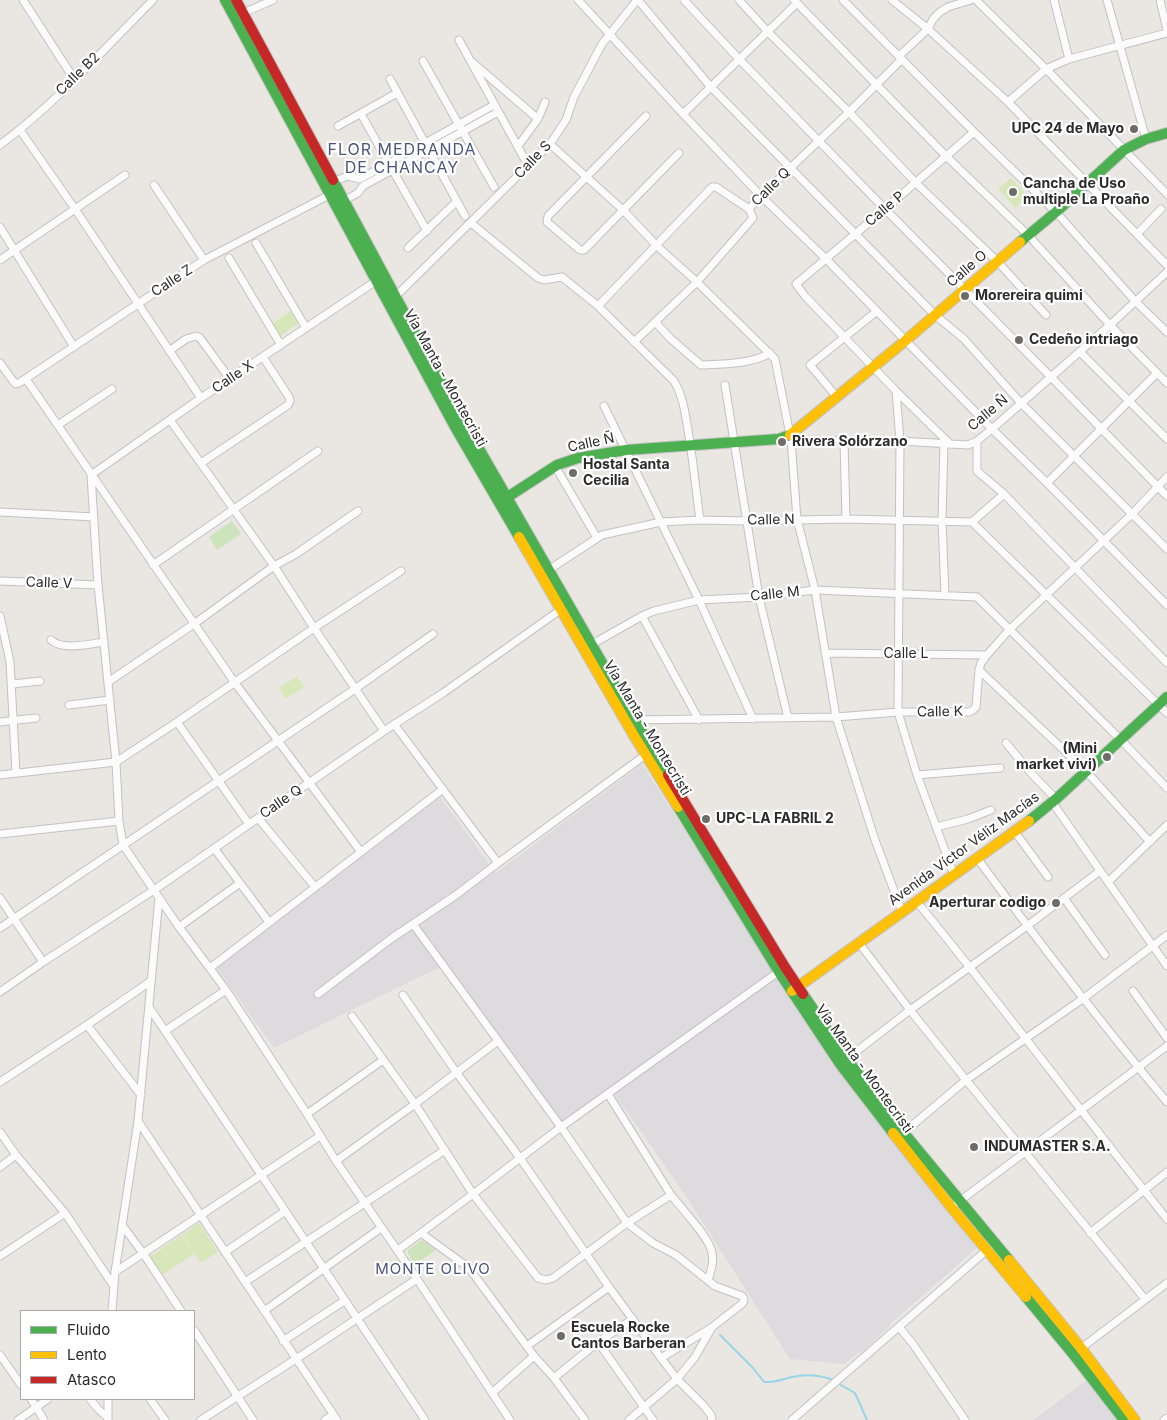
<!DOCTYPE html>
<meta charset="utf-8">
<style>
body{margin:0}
#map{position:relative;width:1167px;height:1420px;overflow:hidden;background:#eae6e2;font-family:Inter,sans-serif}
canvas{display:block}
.legend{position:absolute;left:20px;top:1310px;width:175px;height:90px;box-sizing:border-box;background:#fff;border:1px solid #aaa;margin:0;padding:6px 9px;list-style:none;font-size:15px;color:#2b2b2b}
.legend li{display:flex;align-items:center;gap:10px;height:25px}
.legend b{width:25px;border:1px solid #aaa}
</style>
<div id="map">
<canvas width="1167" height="1420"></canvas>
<ul class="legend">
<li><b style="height:6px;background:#4caf50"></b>Fluido</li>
<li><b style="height:6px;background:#ffc107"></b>Lento</li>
<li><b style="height:6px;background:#c62828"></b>Atasco</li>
</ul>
</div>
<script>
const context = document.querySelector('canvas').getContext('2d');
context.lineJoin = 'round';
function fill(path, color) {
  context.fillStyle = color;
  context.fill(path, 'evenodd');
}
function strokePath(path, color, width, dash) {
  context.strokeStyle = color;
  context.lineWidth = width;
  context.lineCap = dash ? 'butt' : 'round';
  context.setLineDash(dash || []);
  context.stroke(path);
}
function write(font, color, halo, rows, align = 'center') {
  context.font = font + ' Inter,sans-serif';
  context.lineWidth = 4.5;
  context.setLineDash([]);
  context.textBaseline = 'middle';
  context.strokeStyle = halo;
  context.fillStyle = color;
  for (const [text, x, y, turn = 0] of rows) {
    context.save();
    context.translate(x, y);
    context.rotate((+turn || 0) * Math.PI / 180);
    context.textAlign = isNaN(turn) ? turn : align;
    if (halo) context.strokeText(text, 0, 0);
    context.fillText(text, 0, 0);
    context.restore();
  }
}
const industrial = new Path2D(`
 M642 764 780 979 845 1076 977 1248 889 1325 890 1326 861 1353 860 1351 845 1364 790 1359 684 1193 611 1089 563 1123 446 964 274 1048 216 967 440 797 496 873Z
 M1089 1379 1117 1420H1033Z`);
const green = new Path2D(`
 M232 521 241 534 217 550 209 537Z
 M422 1240 436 1250 414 1265 408 1253V1250Z`);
const pitch = new Path2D(`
 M1011 178 1028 196 1015 208 998 189Z
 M290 311 299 323 280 336 272 324Z
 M297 676 304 687 286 699 279 688Z
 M199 1223 218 1252 201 1263 182 1235Z
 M181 1235 194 1254 161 1276 149 1258Z`);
const stream = new Path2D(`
 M720 1335 753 1368 764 1382C774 1383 783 1379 792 1377 805 1374 818 1375 831 1379
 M841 1385 855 1393 867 1420`);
const street = new Path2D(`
 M23 0 74 79
 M578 0 683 114 761 196 826 259 992 429 1047 483 1167 605
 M638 0 710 86 935 315 964 339 1021 403 1167 549
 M684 0 739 59 885 209 1051 377 1167 496
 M739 0 768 32 849 112 916 183 997 261 1046 315
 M794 0 946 156 1028 235 1110 325 1167 383
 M843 0 974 132 1056 212 1135 301 1167 332
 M892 0 928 29 1008 102 1167 265
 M976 0 1046 69 1167 194
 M1054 0 1069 59
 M1107 0 1146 139
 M1160 0 1167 30
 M241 14 273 0
 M459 40 524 158
 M899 56 928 29 933 19 940 12 948 7 971 0
 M423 61 494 187
 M472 62 538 119
 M390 79 465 216
 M1008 102 1046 69 1069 59 1167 33
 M361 114 427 231
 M683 114 797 3
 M646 116 548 216 547 222 580 250H584L679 153
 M338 126 397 93
 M20 130 75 209 201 398
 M550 144 623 210 657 246 697 282 775 359 791 440 797 519 815 590 836 717 875 840 902 912
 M0 145C56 103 104 49 153 0
 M518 146 538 119 545 102
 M332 182 348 176 360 179 494 105
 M154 185 204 260
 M341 202 358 193 363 186 498 112
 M749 209 761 196 849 112 902 59
 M471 223 538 278 544 280 562 277 598 306 674 381C683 396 685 412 688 430 693 460 696 490 700 520
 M0 227 74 347
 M1137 234 1161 209
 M256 243 306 328
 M408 248 456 202
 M229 258 281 345
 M0 260 125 175
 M376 281 201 398 91 475 98 585 116 762 119 821 123 845 179 927 226 990 307 1114 336 1161 417 1279 510 1420
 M396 296 550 144 566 120 574 97 602 44 637 0
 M598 306 712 187H716L749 209 753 218 697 282 634 342
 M655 322 671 339 701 365C722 364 753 364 770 353
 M169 351 186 339 196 336 200 338 230 379
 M1080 352 1167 439
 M0 363 13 381 16 384 19 383 204 260 333 193
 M26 379 235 683 361 852
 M725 385 759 597 788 718
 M896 391 900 441 898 712 917 775 954 875
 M836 396 810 365 877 311
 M604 406 699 600 753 719
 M170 420 274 566 314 628 384 731
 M58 425 112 389
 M791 440 900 441 968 445 977 441 992 429 1110 325 1167 272
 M844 441 846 519
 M977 441V471L1004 494 1167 663
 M944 443 942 520 945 595
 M950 444 896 391 805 296 796 284 885 209 974 132
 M201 463 288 405 290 401 289 397 263 357
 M555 466 597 538
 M1047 483 1157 373
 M0 512 94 517
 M972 522 1167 713
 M153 565 318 451
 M547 571 602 535 661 522 700 520 746 521 846 519 972 522 1004 494
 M0 581 98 585
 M0 616 10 662 16 773
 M642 616 699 720
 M51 640C63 651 89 644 104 642
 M589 646 642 616 654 611 699 600 759 597 815 590 977 597 1121 740 1167 788
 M825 653 987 655
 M979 670 1086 771 1150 842
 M108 682 194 624 274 566 296 554 358 511
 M12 684 40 681
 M69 705 110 700
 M633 720 836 717 898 712H969L973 710 976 707 979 670 981 663 987 655 1009 630 1132 514 1167 477
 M0 722 36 718
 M177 722 249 824
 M394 724 498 863
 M1006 743 1030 772 1056 799
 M0 775 116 762 177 722 314 628 401 571
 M917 775 1000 768
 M1052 802 1167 966
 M258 818 315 887
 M936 827 968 819 991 810
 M1015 832 1048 877
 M0 834 119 821
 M214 848 269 922
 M977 858C1038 941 1101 1023 1167 1102
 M1108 882 1167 825
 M0 898 43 962
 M1064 898 1105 955
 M917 902C1003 1006 1082 1114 1167 1219
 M413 924 561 1127 627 1223 653 1243 676 1255 715 1286 742 1296 744 1299 743 1303 711 1328 661 1358
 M179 927 240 883
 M0 928 355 689 433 634
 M859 943 910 1010 966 1080 1145 1299
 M210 968 443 789
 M1133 991 1167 1038
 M0 992 43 962 154 890 384 731 443 693 563 608
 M318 994 392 938 456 895 498 863 648 753
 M403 995 456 1072 520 1158 609 1287 661 1358 677 1379 704 1406 711 1415 712 1420
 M149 1007 425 1420
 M352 1016 415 1104 473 1194 538 1278 546 1280 553 1278 627 1223 671 1195C681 1208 710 1238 712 1253 714 1262 711 1271 708 1280
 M87 1025 141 1095
 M165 1031 226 990
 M844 1061 910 1010 1027 926 1100 871
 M0 1082 87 1025 151 981
 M608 1094 671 1195
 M307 1114 383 1060
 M138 1121 337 1420
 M0 1132 16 1155 65 1213 113 1285
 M902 1134 966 1080 1084 998 1167 935
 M336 1161 415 1104 498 1041
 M0 1167 16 1155
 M957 1203 1167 1046
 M122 1225 143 1253 181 1311
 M421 1233 469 1268 534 1356 554 1378 585 1420
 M1090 1233 1167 1172
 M398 1250 473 1194 561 1127 781 970
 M225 1252 284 1212
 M0 1256 65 1213
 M115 1272 320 1136
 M245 1282 445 1150
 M112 1311 115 1272 138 1121 159 898
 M264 1311 381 1228
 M899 1327 913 1344 965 1420
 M194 1330 253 1420
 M283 1341 344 1301
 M598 1342 653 1420
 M527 1346 609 1287
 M1080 1349 1167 1283
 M0 1355 21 1385
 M554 1378 598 1342 633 1319
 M492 1393 534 1356
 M31 1399 44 1420
 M90 1399 98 1409 108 1418
 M108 1399V1420
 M150 1399 165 1420
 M18 1420 48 1399
 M201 1420 296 1359 417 1279
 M325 1420 333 1415
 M629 1420 677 1379 695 1357 711 1329
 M792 1420 988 1249
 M1164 1420 1167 1418`);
const fast = new Path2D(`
 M225 0 455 427 519 537
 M333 180 455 407 635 720 668 775
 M1020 242 1056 212 1124 150 1146 139 1167 133
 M500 502 557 465 578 458 626 450 779 439 790 435
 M678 807 779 972 840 1064 893 1133
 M1029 821 1056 799 1167 697
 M803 994 847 1059 904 1133 1009 1260
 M1026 1297 1073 1354 1124 1420`);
const slow = new Path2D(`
 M790 435 905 341 1020 242
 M519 537 633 734 678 807
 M792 991 1029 821
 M893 1133 951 1207 1026 1297
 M1009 1260 1081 1348 1135 1420`);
const jam = new Path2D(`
 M236 0 333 180
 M668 775 785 967 803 994`);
const markers = [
 [1134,129,5,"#6e6c6b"],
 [1013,192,5,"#6e6c6b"],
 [965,296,5,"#6e6c6b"],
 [1019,340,5,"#6e6c6b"],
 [782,442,5,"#6e6c6b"],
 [573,473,5,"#6e6c6b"],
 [1107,757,5,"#6e6c6b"],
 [706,819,5,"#6e6c6b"],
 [1056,903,5,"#6e6c6b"],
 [974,1147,5,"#6e6c6b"],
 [561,1336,5,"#6e6c6b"]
];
const streetNames = [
 ["Calle B2",78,74,-44],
 ["Calle S",533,160,-46],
 ["Calle Q",771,187,-45],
 ["Calle P",885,209,-40],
 ["Calle O",967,269,-41],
 ["Calle Z",172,281,-33],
 ["Calle X",233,377,-34],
 ["Vía Manta - Montecristi",445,378,61],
 ["Calle Ñ",988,413,-40],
 ["Calle Ñ",591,443,-12],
 ["Calle N",771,520,-1],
 ["Calle V",49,583,2],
 ["Calle M",775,594,-6],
 ["Calle L",906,654],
 ["Calle K",940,712,-1],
 ["Vía Manta - Montecristi",647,728,59],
 ["Calle Q",281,802,-35],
 ["Avenida Víctor Véliz Macías",964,849,-36],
 ["Vía Manta - Montecristi",864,1069,54]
];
const poiNames = [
 ["UPC 24 de Mayo",1124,129,"right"],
 ["Cancha de Uso",1023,184],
 ["multiple La Proaño",1023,200],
 ["Morereira quimi",975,296],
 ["Cedeño intriago",1029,340],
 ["Rivera Solórzano",792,442],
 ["Hostal Santa",583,465],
 ["Cecilia",583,481],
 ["(Mini",1097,749,"right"],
 ["market vivi)",1097,765,"right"],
 ["UPC-LA FABRIL 2",716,819],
 ["Aperturar codigo",1046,903,"right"],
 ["INDUMASTER S.A.",984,1147],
 ["Escuela Rocke",571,1328],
 ["Cantos Barberan",571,1344]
];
const neighbourhoodNames = [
 ["MONTE OLIVO",433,1269]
];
const quarterNames = [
 ["FLOR MEDRANDA",402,150],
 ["DE CHANCAY",402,168]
];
fill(industrial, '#dddbdd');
fill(green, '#cde3bc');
fill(pitch, '#d7e7b9');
strokePath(stream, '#97d5e8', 2);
strokePath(street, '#c3c2c2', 9);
strokePath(fast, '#c3c2c2', 12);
strokePath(slow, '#c3c2c2', 12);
strokePath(jam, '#c3c2c2', 12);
strokePath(street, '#fcfbfb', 7);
strokePath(fast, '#4caf50', 10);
strokePath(slow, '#ffc107', 10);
strokePath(jam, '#c62828', 10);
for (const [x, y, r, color] of markers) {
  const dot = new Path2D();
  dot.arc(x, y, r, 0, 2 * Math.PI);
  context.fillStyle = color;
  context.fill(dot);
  strokePath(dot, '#fff', 2);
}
write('14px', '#2b2b2b', '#fff', streetNames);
write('bold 14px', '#2b2b2b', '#fff', poiNames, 'left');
context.letterSpacing = '1px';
write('15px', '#4c567b', '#fff', neighbourhoodNames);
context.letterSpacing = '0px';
context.letterSpacing = '1px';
write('16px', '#4c567b', '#fff', quarterNames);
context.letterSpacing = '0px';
</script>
